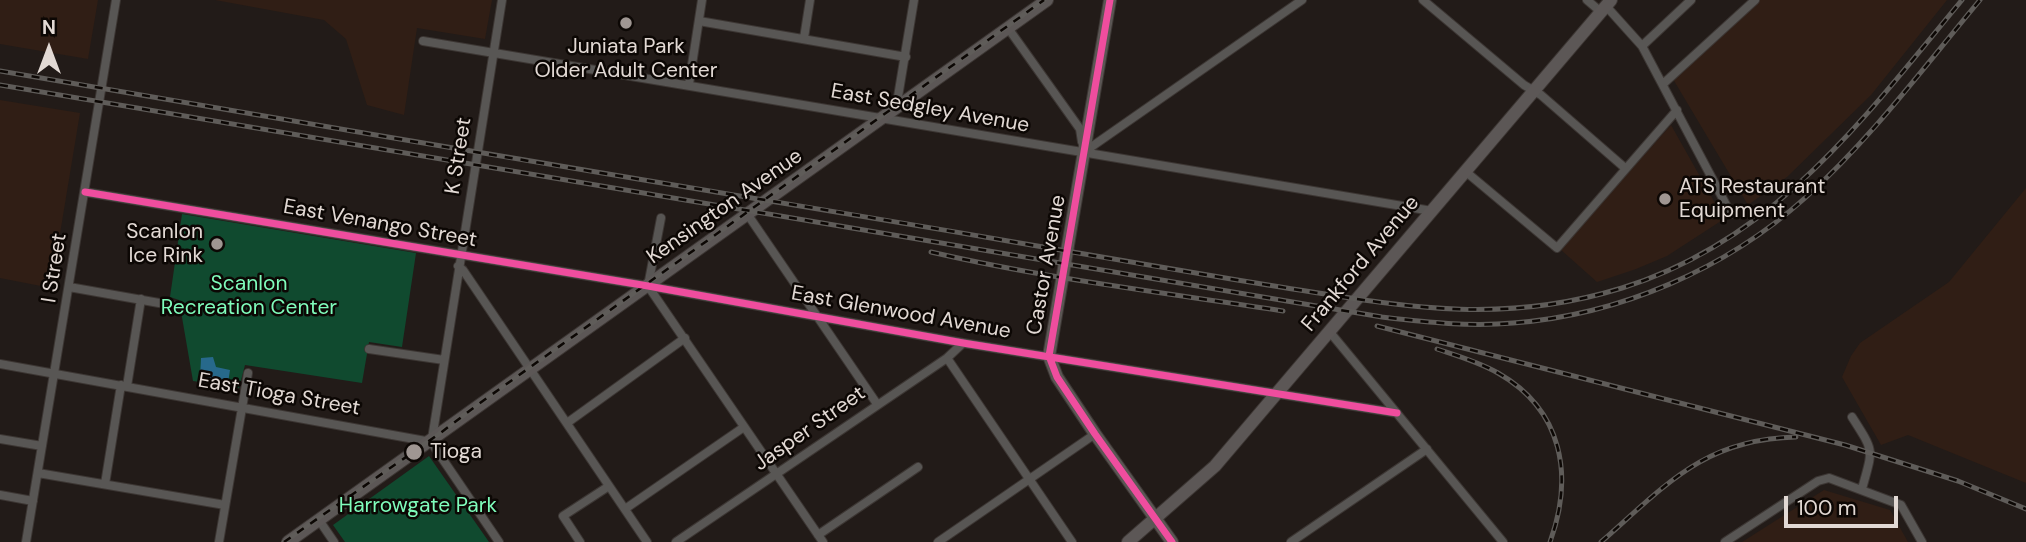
<!DOCTYPE html>
<style>
body{margin:0}
#map{position:relative;width:2026px;height:542px;overflow:hidden;background:#221b18;font-family:"DM Sans",sans-serif}
canvas{display:block}
.north{position:absolute;left:14px;top:14px;width:70px;height:70px;-webkit-text-stroke:5px #0c0704;paint-order:stroke;rotate:0deg;font-size:19px;font-weight:700;line-height:28px;text-align:center;color:#e2d9d4}
.north::after{content:'';display:block;margin:auto;width:24px;height:32px;background:#e2d9d4;clip-path:polygon(50% 0,100% 100%,50% 72%,0 100%)}
.scale{position:absolute;left:1784px;top:496px;width:114px;height:32px;box-sizing:border-box;border:4px solid #e2d9d4;border-top:0;padding-left:9px;font-size:21px;line-height:24px;white-space:nowrap;color:#e2d9d4;-webkit-text-stroke:5px #0c0704;paint-order:stroke}
</style>
<div id="map">
<canvas width="2026" height="542"></canvas>
<div class="north">N</div>
<div class="scale">100 m</div>
</div>
<script>
const context = document.querySelector('canvas').getContext('2d');
context.lineJoin = 'round';
function fill(path, color) {
  context.fillStyle = color;
  context.fill(path, 'evenodd');
}
function strokePath(path, color, width, dash) {
  context.strokeStyle = color;
  context.lineWidth = width;
  context.lineCap = dash ? 'butt' : 'round';
  context.setLineDash(dash || []);
  context.stroke(path);
}
function write(font, color, halo, rows, align = 'center') {
  context.font = font + ' "DM Sans",sans-serif';
  context.lineWidth = 5;
  context.setLineDash([]);
  context.textBaseline = 'middle';
  context.strokeStyle = halo;
  context.fillStyle = color;
  for (const [text, x, y, turn = 0] of rows) {
    context.save();
    context.translate(x, y);
    context.rotate((+turn || 0) * Math.PI / 180);
    context.textAlign = isNaN(turn) ? turn : align;
    if (halo) context.strokeText(text, 0, 0);
    context.fillText(text, 0, 0);
    context.restore();
  }
}
const built = new Path2D(`
 M0 0H98L88 59 0 44Z
 M215 0H492L485 39 417 28 404 115 367 105 346 39 324 20Z
 M1757 0H1947L1871 95 1787 177 1748 205 1673 79Z
 M0 100 80 113 51 288 0 278Z
 M1671 125 1724 219 1667 256 1636 269 1597 282 1560 249Z
 M2026 188V483L1908 435 1881 445 1842 377 1851 356 1860 343 1949 282Z
 M1824 490 1890 510 1908 542H1742Z`);
const green = new Path2D(`
 M182 214 416 253 402 347 369 342 362 383 245 365 239 388 193 381 179 300 170 297Z
 M429 456 489 542H345L333 525Z`);
const water = new Path2D(`
 M213 357 216 367 230 370 228 383 200 378 201 358Z`);
const street = new Path2D(`
 M1423 0 1524 85 1541 95 1625 168
 M1587 0 1601 12
 M1606 6 1642 46 1731 214
 M699 21 906 57
 M1008 28 1080 129 1082 142
 M804 38 810 0
 M423 41 1432 211
 M1642 46 1691 0
 M689 84 702 0
 M1663 84 1755 0
 M896 109 914 0
 M1084 152 1302 0
 M1465 171 1557 248 1677 110
 M85 192 648 286 963 343 1397 413
 M748 215 877 404
 M458 266 463 270 647 542
 M648 286 823 542
 M648 286 661 218
 M69 287 176 306
 M1329 331 1503 542
 M369 349 444 360
 M947 358 1072 542
 M0 364 431 442 499 542
 M127 386 141 299
 M1852 417C1875 453 1873 448 1862 489
 M567 423 685 338
 M0 439 42 446
 M432 439 502 0
 M38 473 225 505
 M105 484 121 385
 M0 495 33 501
 M625 509 744 427
 M319 520 334 542
 M818 535 918 467
 M26 542 116 0
 M219 542 248 373
 M580 542 563 516 609 486
 M676 542 947 358 963 343
 M938 542 1095 434
 M1291 542 1427 449
 M1725 542 1818 481 1829 478 1901 505 1922 542`);
const secondary = new Path2D(`
 M288 542 1047 0
 M1128 542 1215 466 1611 0`);
const primary = new Path2D(`
 M1110 0 1049 356 1057 377 1095 434 1172 542`);
const rail = new Path2D(`
 M0 71C215 107 429 145 644 180 766 200 887 220 1008 241 1094 256 1181 271 1268 285 1395 305 1495 327 1622 288 1776 240 1864 118 1962 0
 M0 85 1382 317C1426 322 1469 327 1513 323 1620 315 1726 269 1805 198 1870 140 1924 67 1980 0
 M931 252C1048 279 1166 293 1283 311
 M1377 326 1845 445 1958 481 2026 509
 M1437 349C1458 356 1479 362 1498 373 1563 410 1574 476 1550 542
 M284 542 439 434 480 403 1044 0
 M1601 542C1666 485 1704 439 1796 437`);
const cycleway = new Path2D(`
 M1110 0 1049 356 1057 377 1095 434 1172 542
 M85 192 648 286 963 343 1397 413`);
const markers = [
 [626,23,7,"#9f9692"],
 [1665,199,7,"#9f9692"],
 [217,244,7,"#9f9692"],
 [414,452,9,"#9f9692"]
];
const poiNames = [
 ["Juniata Park",626,47,"center"],
 ["Older Adult Center",626,71,"center"],
 ["ATS Restaurant",1679,187],
 ["Equipment",1679,211],
 ["Scanlon",203,232,"right"],
 ["Ice Rink",203,256,"right"],
 ["Tioga",430,452]
];
const streetNames = [
 ["East Sedgley Avenue",930,109,10],
 ["K Street",459,156,-81],
 ["Kensington Avenue",725,207,-35],
 ["East Venango Street",380,224,10],
 ["Frankford Avenue",1361,264,-50],
 ["Castor Avenue",1047,265,-80],
 ["I Street",55,268,-81],
 ["East Glenwood Avenue",901,313,10],
 ["East Tioga Street",279,395,10],
 ["Jasper Street",810,429,-35]
];
const parkNames = [
 ["Scanlon",249,284],
 ["Recreation Center",249,308],
 ["Harrowgate Park",418,506]
];
fill(built, '#301e15');
fill(green, '#104a2f');
fill(water, '#27698b');
strokePath(street, '#3c3633', 10);
strokePath(secondary, '#3c3633', 14);
strokePath(primary, '#3c3633', 14);
strokePath(street, '#585654', 8);
strokePath(secondary, '#5c5756', 12);
strokePath(primary, '#5b5654', 12);
strokePath(rail, '#5f5c59', 5);
strokePath(rail, '#0c0704', 2.5, [8]);
strokePath(cycleway, '#ef4d9e', 7);
for (const [x, y, r, color] of markers) {
  const dot = new Path2D();
  dot.arc(x, y, r, 0, 2 * Math.PI);
  context.fillStyle = color;
  context.fill(dot);
  strokePath(dot, '#0c0704', 2.5);
}
write('21px', '#e2d9d4', '#0c0704', poiNames, 'left');
write('21px', '#e2d9d4', '#0c0704', streetNames);
write('21px', '#7ffcbb', '#0c0704', parkNames);
</script>
